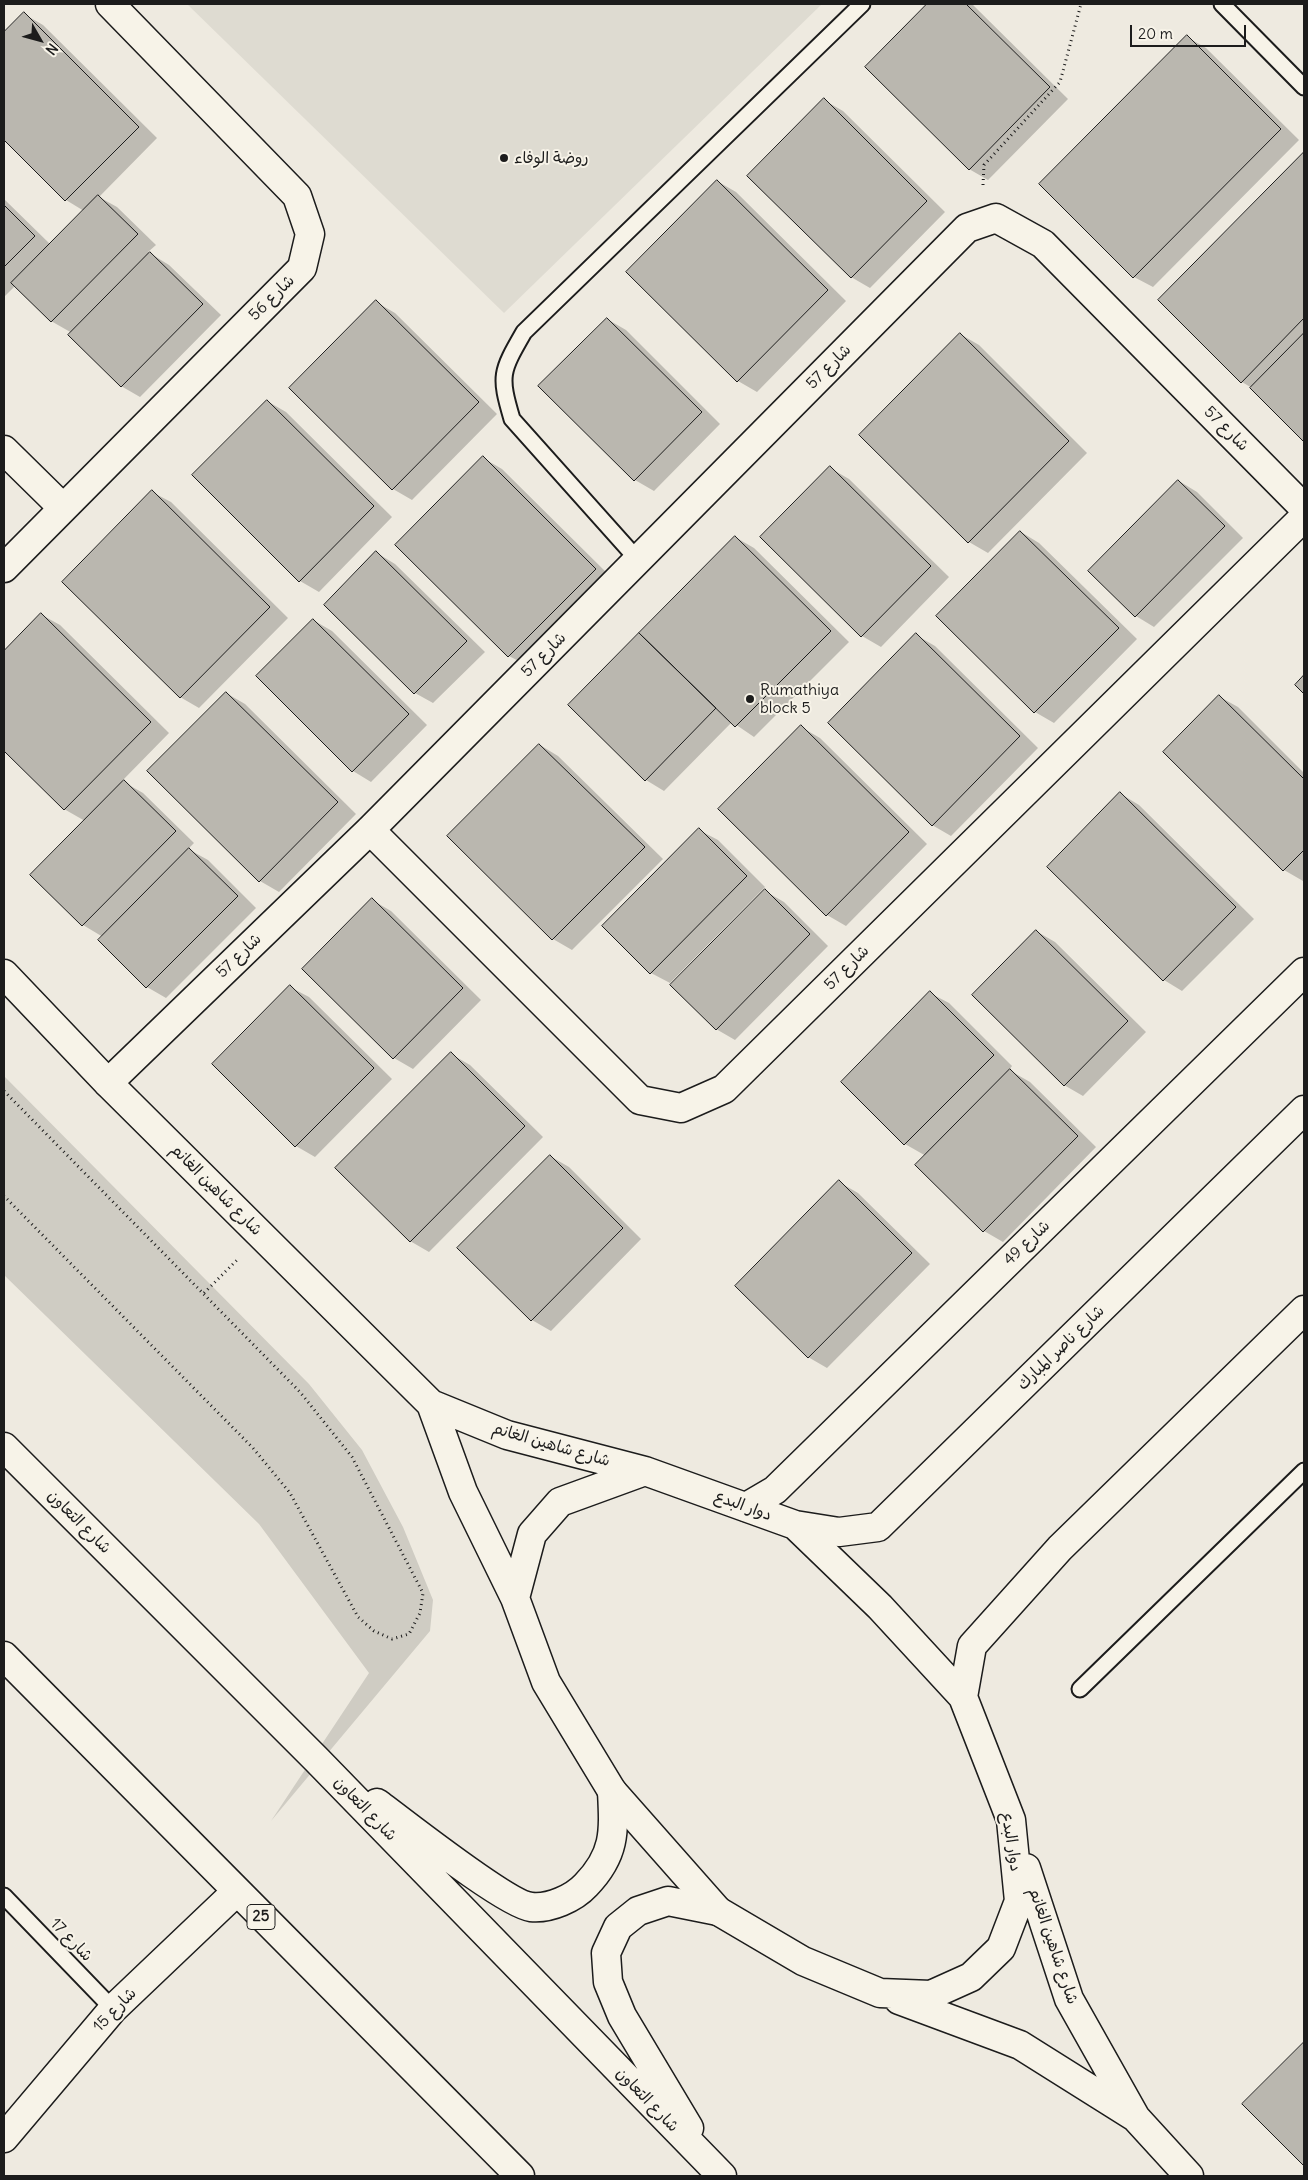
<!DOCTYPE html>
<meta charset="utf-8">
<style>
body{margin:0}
#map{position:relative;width:1308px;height:2180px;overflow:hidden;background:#eeeae0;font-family:Delius,sans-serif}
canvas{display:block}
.frame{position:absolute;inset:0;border:5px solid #1c1c1c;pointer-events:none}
.north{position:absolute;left:15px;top:15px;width:50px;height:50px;-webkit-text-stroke:4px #f7f3e8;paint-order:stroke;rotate:128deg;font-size:14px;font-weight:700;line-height:20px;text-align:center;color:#1c1c1c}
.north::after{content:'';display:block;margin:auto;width:18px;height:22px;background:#1c1c1c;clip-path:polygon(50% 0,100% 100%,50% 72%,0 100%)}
.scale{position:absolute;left:1130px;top:25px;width:116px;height:22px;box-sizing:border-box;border:2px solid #1c1c1c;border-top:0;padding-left:6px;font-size:15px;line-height:18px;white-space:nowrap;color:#1c1c1c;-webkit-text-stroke:4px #f7f3e8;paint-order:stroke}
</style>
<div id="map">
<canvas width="1308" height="2180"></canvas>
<div class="frame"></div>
<div class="north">N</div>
<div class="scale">20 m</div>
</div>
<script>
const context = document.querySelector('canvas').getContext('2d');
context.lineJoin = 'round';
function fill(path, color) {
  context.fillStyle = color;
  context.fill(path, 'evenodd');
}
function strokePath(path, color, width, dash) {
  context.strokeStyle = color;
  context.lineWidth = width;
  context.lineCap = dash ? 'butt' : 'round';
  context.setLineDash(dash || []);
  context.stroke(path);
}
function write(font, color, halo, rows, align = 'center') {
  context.font = font + ' Delius,"Playpen Sans Arabic",sans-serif';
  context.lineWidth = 4;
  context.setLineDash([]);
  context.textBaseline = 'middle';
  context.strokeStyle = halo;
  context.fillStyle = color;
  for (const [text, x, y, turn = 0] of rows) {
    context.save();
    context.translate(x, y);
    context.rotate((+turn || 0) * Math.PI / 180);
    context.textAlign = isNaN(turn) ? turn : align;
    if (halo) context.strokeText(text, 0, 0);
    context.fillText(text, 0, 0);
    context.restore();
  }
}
const built = new Path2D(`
 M187 4H822L504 313Z`);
const green = new Path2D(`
 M4 1076 309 1384 362 1450 403 1527 433 1600 430 1631 271 1821 369 1673 259 1524 4 1275Z`);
const shadow = new Path2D(`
 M929 4H972L1068 99 988 180 969 169 866 67Z
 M24 14 43 25 157 138 99 197 117 207 156 245 148 252 169 265 221 315 140 397 121 386 72 333 51 321 15 286 4 297V199L51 245 84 211 66 200 4 139V34Z
 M1187 37 1206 48 1299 140 1153 287 1134 277Z
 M824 100 843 111 945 212 870 288 851 277Z
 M1304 154V440L1252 388 1242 382 1160 300Z
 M717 181 736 192 846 301 757 392 738 381 628 272Z
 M376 302 395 313 497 414 412 500 393 489 291 388Z
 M607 319 626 330 720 424 654 491 635 480 540 386Z
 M960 334 979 345 1087 453 988 553 969 542 861 435Z
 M267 401 286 412 392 517 319 592 300 581Z
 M483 458 502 469 614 580 528 666 509 656Z
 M830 468 849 479 949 577 881 647 862 636 762 537Z
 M1179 481 1197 492 1243 538 1154 627 1136 616Z
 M152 492 171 502 288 618 199 708 180 697Z
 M1021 532 1039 543 1137 639 1054 723 1035 712 937 616Z
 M735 537 754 548 849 642 754 737 732 722 664 791 646 780Z
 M377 553 395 564 485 652 433 703 415 693Z
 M42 615 60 625 169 733 122 781 143 793 194 843 188 849 208 860 256 908 166 998 147 987 100 940 103 937 83 925 85 821 64 809 4 749V653Z
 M313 620 332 631 427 725 371 782 353 771Z
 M916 635 935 646 1038 748 951 836 932 825Z
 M226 693 245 704 356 814 279 892 260 881Z
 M1220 697 1238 707 1304 773 1303 881 1284 870 1165 752Z
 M801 727 820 738 927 844 846 926 827 915Z
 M540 745 558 756 663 859 572 950 553 939 449 836Z
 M1121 794 1139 805 1254 919 1182 991 1164 980Z
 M699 830 718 840 765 887 670 983 651 973Z
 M765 891 784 902 828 946 735 1040 716 1029Z
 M372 900 391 911 481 1000 413 1069 394 1058Z
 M1036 931 1055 942 1146 1032 1083 1096 1064 1085Z
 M290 987 309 997 392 1079 315 1157 296 1146 213 1064Z
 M930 993 949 1003 1012 1066 1009 1070 1030 1082 1096 1147 1003 1242 984 1231 917 1165 926 1156 905 1144 843 1082Z
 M451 1054 470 1065 543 1137 429 1252 410 1241Z
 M550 1156 569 1167 641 1239 551 1331 532 1320Z
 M839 1182 858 1193 930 1264 827 1368 808 1357Z
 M1304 2044V2164L1244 2104Z`);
const building = new Path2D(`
 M927 4H966L1050 87 969 170 865 67Z
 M24 12 139 127 65 201 4 140V32Z
 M1187 35 1281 129 1133 278 1039 184Z
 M824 98 927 201 851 278 747 176Z
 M1304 152V318L1241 383 1158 300Z
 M717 180 828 290 737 382 626 272Z
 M98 195 138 234 51 322 11 283Z
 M4 205 35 236 4 267Z
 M150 252 203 304 121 387 68 335Z
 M376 300 479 402 392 490 289 388Z
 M607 318 702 412 634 481 538 386Z
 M960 333 1069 441 968 543 859 435Z
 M1304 333V442L1250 388Z
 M267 400 374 506 299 582 192 475Z
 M483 456 596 569 508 657 395 545Z
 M830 466 931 566 861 637 760 537Z
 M1178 480 1225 526 1135 617 1088 571Z
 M152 490 270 607 180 698 62 582Z
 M1020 531 1119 628 1034 713 936 616Z
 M735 536 831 631 735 727 639 633Z
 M376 551 467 641 414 694 324 605Z
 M41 613 151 722 64 810 4 751V651Z
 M313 619 409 714 352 772 256 676Z
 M639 633 716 708 645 781 568 705Z
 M916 633 1020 736 932 826 828 723Z
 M1304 675V694L1295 685Z
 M226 692 338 802 259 882 147 771Z
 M1219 695 1304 779V850L1283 871 1163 752Z
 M801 725 909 832 826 916 718 809Z
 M539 744 645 847 552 940 447 836Z
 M124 780 176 831 82 926 30 875Z
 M1120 792 1236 907 1163 981 1047 867Z
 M699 828 747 876 650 974 602 926Z
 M189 848 238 896 146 988 98 940Z
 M765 889 810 934 716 1030 670 985Z
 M372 898 463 988 393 1059 302 969Z
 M1036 930 1128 1021 1064 1086 972 995Z
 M290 985 374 1068 295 1147 212 1064Z
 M930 991 994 1055 904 1145 841 1082Z
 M451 1052 525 1126 410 1242 335 1168Z
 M1010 1069 1078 1136 983 1232 915 1165Z
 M550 1155 623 1228 531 1321 457 1248Z
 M839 1180 912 1253 808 1358 735 1286Z
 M1304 2042V2166L1242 2104Z`);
const path = new Path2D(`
 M983 185 984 165 1060 82 1081 4
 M4 1091 300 1392 352 1457 423 1593 420 1613 409 1634 392 1639 374 1631 358 1617 290 1493 253 1448 4 1196
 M204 1293 238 1259`);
const service = new Path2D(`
 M1222 4 1304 87
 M638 560 512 419C499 375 501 372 524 332L862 4
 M1080 1689 1304 1471
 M4 1896 113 2009`);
const minor = new Path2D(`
 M4 450 63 508
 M4 568 302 268 310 234 297 196 110 4
 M370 830 640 1100 681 1108 724 1089 1304 517
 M108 1083 370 830 967 228 996 218 1043 244 1304 508
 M746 1507 775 1490 1304 972
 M4 2138 113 2009 236 1892`);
const tertiary = new Path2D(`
 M4 974 108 1083 431 1404 507 1435 645 1471
 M431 1404 463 1492 515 1598
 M645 1471 795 1525 880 1607 963 1697 1011 1820 1019 1901 1001 1948 971 1977 931 1995 880 1993 803 1961 718 1911 612 1791 546 1682 515 1598 532 1534 560 1502Z
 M795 1525 839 1532 878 1527 1304 1110
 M963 1697 972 1646 1060 1548 1304 1310
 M1026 1868 1069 1999 1136 2118 1189 2176
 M899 2000 1020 2045 1133 2116`);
const primary = new Path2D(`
 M4 1447 316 1759 722 2176
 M4 1656 520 2176
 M377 1803C403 1822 506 1904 531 1907 550 1909 574 1898 586 1885 616 1854 614 1831 612 1791
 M689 2128 622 2016 608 1982 606 1953 618 1927 638 1911 668 1901 718 1911`);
const markers = [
 [504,158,5,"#1c1c1c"],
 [750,699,5,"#1c1c1c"]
];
const shields = [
 [261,1917,28]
];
const shieldNames = [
 ["25",261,1917]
];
const poiNames = [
 ["روضة الوفاء",514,158],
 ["Rumathiya",760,690],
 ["block 5",760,708]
];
const streetNames = [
 ["شارع 56",272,298,-45],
 ["شارع 57",829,367,-45],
 ["شارع 57",1226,429,45],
 ["شارع 57",544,655,-45],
 ["شارع 57",239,956,-44],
 ["شارع 57",847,968,-45],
 ["شارع شاهين الغانم",216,1190,45],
 ["شارع 49",1027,1243,-44],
 ["شارع ناصر المبارك",1061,1348,-44],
 ["شارع شاهين الغانم",551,1445,16],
 ["دوار البدع",743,1506,20],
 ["شارع التعاون",79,1522,45],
 ["شارع التعاون",365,1809,46],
 ["دوار البدع",1011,1842,81],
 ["شارع 17",71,1940,46],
 ["شارع شاهين الغانم",1053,1946,71],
 ["شارع 15",115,2010,-46],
 ["شارع التعاون",647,2100,46]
];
fill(built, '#dedbd1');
fill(green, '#cfccc3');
fill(shadow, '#0003');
fill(building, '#bab7af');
strokePath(building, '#1c1c1c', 1);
strokePath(service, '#1c1c1c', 19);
strokePath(minor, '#1c1c1c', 31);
strokePath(tertiary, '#1c1c1c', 31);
strokePath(primary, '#1c1c1c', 31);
strokePath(path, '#1c1c1c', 3, [1, 4]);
strokePath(service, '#f7f3e8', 15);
strokePath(minor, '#f7f3e8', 28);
strokePath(tertiary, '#f7f3e8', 28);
strokePath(primary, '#f7f3e8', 28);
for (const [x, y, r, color] of markers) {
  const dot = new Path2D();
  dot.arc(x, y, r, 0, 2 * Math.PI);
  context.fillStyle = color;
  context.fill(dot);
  strokePath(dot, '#f7f3e8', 2);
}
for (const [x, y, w] of shields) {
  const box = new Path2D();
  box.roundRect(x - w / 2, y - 12.5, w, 25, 4);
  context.fillStyle = '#f7f3e8';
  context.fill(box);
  strokePath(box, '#1c1c1c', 1);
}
write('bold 15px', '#1c1c1c', null, shieldNames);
write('16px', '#1c1c1c', '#f7f3e8', poiNames, 'left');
write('16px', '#1c1c1c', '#f7f3e8', streetNames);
</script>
